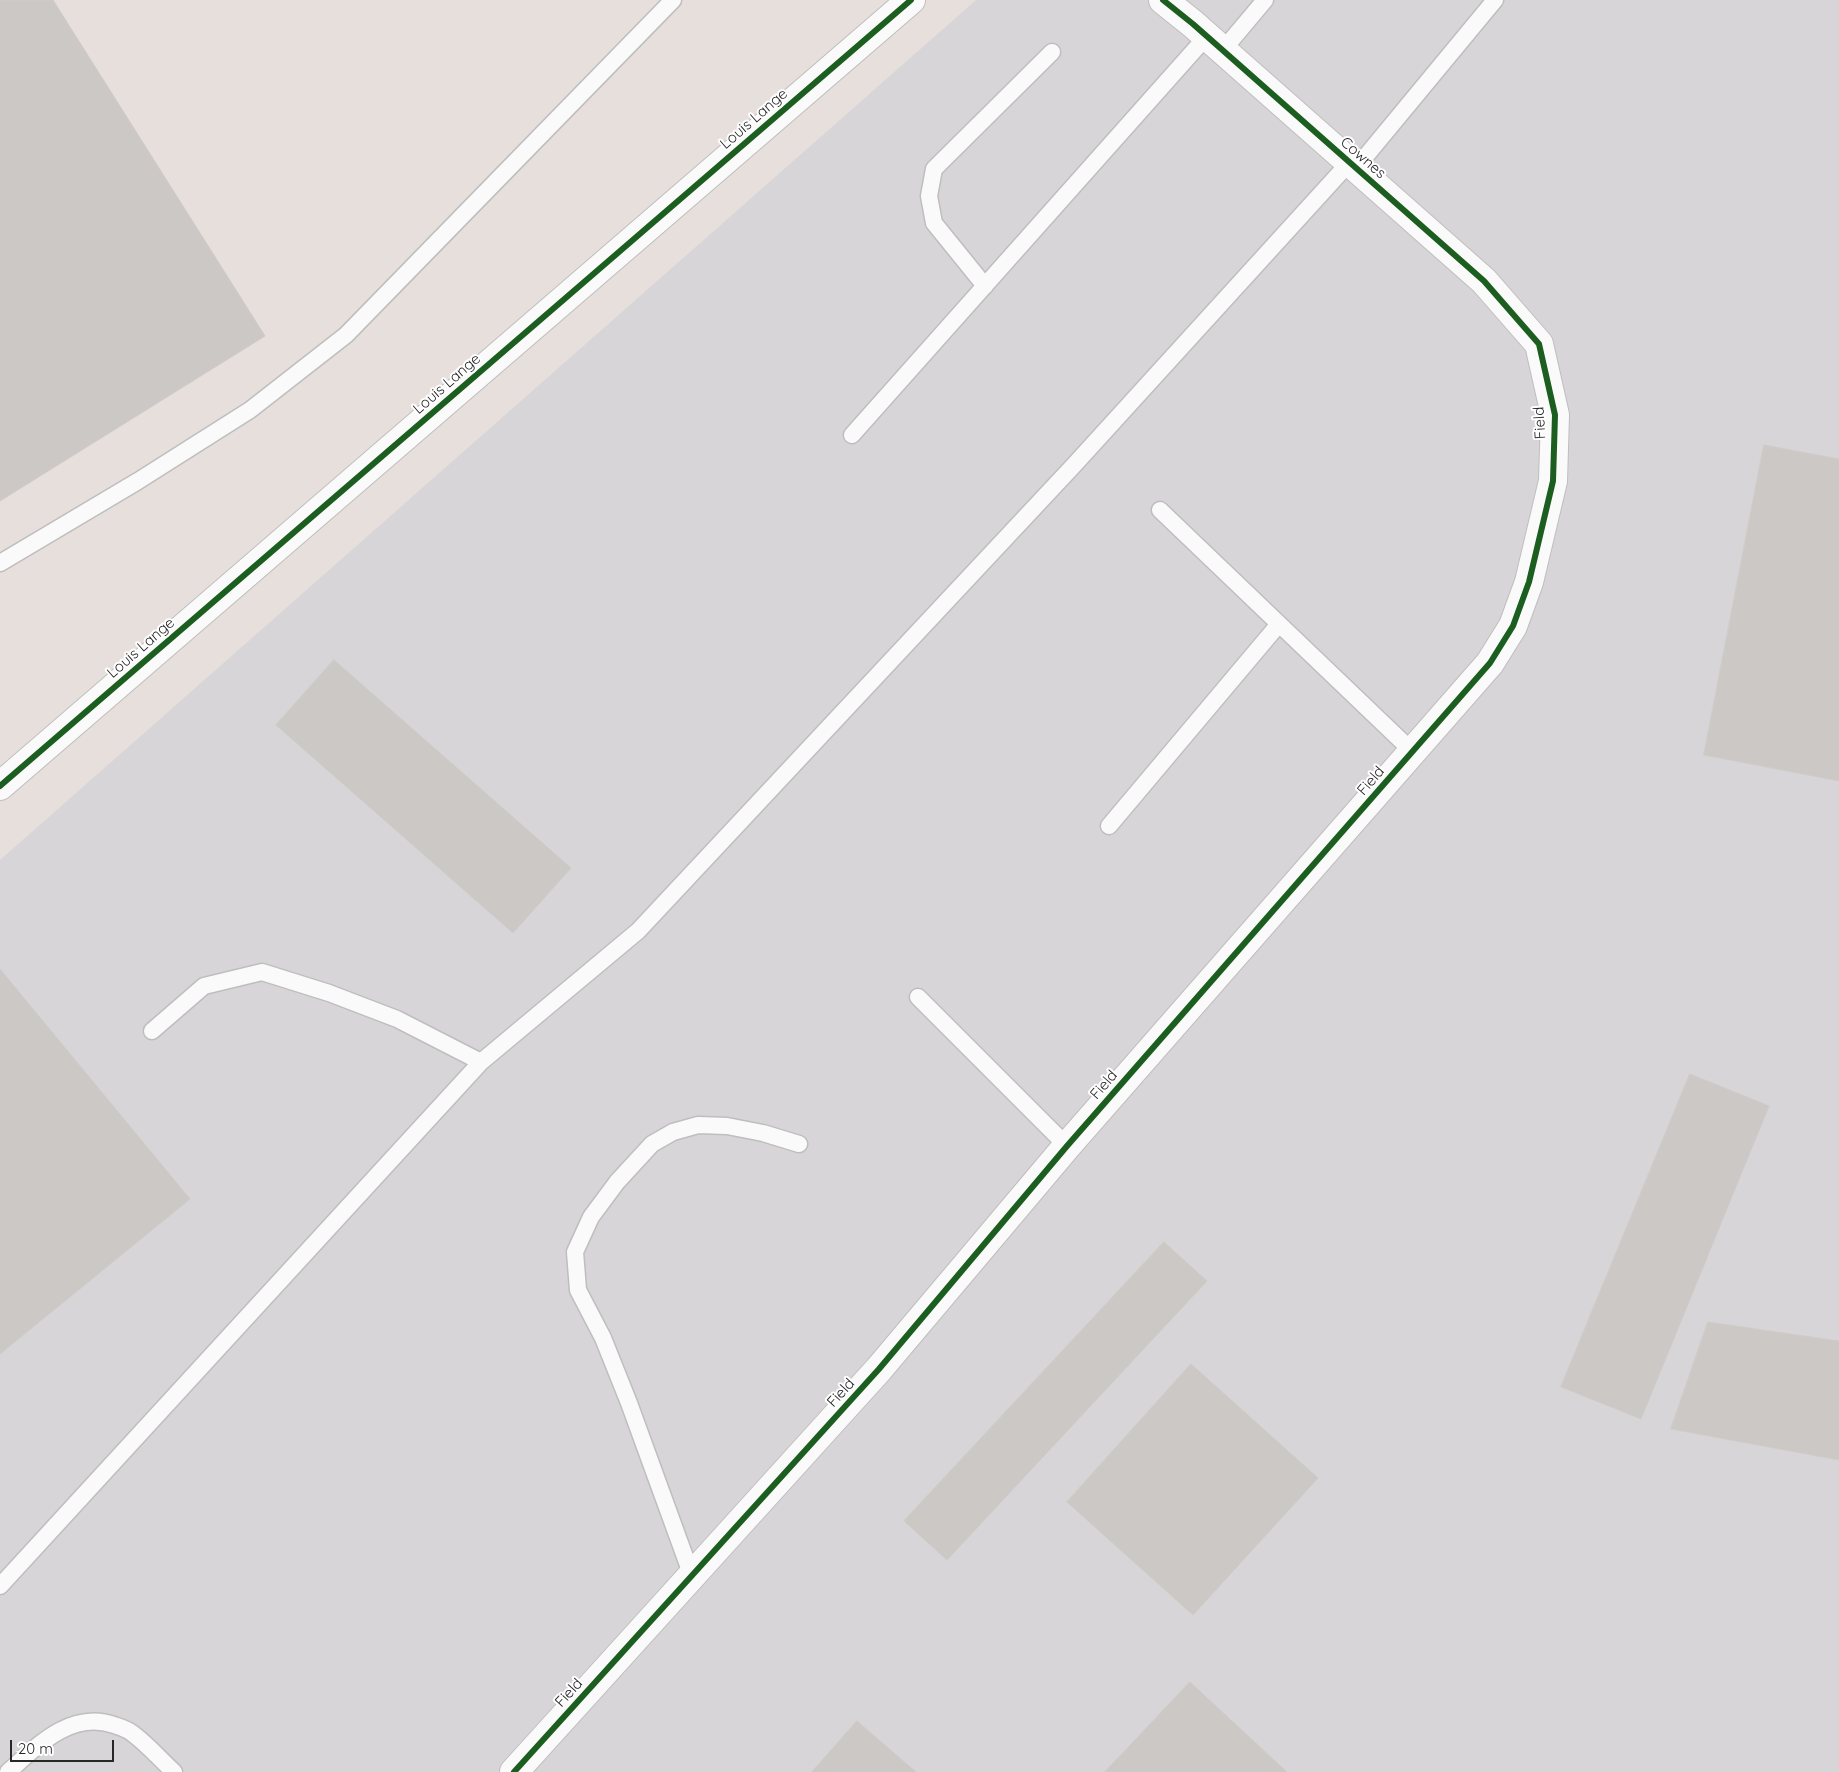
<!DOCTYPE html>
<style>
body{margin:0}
#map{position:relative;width:1839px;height:1772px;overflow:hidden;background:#e6dfdc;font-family:Quicksand,sans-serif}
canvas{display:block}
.scale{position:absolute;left:10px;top:1740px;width:104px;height:22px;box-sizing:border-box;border:2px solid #272727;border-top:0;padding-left:6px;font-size:15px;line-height:18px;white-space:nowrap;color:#272727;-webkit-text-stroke:4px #fff;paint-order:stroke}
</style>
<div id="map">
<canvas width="1839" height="1772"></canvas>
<div class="scale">20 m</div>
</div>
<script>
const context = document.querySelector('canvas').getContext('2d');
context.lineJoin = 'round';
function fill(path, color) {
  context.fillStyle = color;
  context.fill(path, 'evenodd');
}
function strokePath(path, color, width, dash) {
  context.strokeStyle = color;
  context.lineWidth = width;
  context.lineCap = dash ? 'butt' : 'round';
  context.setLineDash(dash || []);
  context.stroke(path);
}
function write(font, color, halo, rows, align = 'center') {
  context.font = font + ' Quicksand,sans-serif';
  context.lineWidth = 4;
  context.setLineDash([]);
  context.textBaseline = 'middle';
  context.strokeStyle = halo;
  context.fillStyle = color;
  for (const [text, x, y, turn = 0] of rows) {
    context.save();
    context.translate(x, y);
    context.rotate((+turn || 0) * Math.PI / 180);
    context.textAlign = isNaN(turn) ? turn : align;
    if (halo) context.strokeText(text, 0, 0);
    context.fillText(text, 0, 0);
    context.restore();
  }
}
const industrial = new Path2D(`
 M976 0H1839V1772H0V860Z`);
const building = new Path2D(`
 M0 0H53L265 336 0 501Z
 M1764 445 1839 459V781L1704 755Z
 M334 660 571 868 513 933 276 725Z
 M0 969 190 1199 0 1354Z
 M1690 1074 1769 1106 1641 1419 1561 1387Z
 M1164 1242 1207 1281 947 1560 904 1521Z
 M1708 1322 1839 1341V1460L1671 1429Z
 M1191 1364 1318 1478 1193 1615 1067 1502Z
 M1190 1682 1287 1772H1105Z
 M857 1721 916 1772H812Z`);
const lane = new Path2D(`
 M1223 50 1265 0
 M1356 168 1495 0
 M985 286 934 223 929 196 934 169 1052 52
 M852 435 1207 36
 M1160 510 1413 752
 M0 563 138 481 250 410 346 335 673 0
 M1109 826 1279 624
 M918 997 1067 1146
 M152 1031 204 986 262 972 329 993 397 1019 481 1062
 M692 1576 629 1403 603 1338 578 1290 575 1252 591 1217 617 1182 652 1144 673 1132 698 1125 727 1126 763 1133 799 1144
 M0 1586 481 1062 638 931 1075 464 1349 163
 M8 1772C37 1746 71 1710 114 1725 120 1727 127 1729 132 1733 147 1744 160 1759 174 1772`);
const street = new Path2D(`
 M0 786 911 0
 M514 1772 879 1369 1067 1146 1490 663 1513 626 1529 582 1553 481 1555 415 1539 344 1484 281 1193 24 1163 0`);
const cycleway = new Path2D(`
 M0 786 911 0
 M514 1772 879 1369 1067 1146 1490 663 1513 626 1529 582 1553 481 1555 415 1539 344 1484 281 1193 24 1163 0`);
const streetNames = [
 ["Louis Lange",754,119,-41],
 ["Cownes",1363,158,41],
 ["Louis Lange",447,384,-41],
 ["Field",1540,423,-93],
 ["Louis Lange",141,648,-41],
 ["Field",1371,781,-49],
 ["Field",1104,1085,-49],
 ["Field",841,1393,-48],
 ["Field",569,1693,-48]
];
fill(industrial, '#d8d5d8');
fill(building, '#ccc8c6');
strokePath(building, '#d1cbc8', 1);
strokePath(lane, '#bfbebe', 19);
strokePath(street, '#bfbebe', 30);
strokePath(lane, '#fbfafa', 16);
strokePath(street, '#fbfafa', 28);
strokePath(cycleway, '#1b5e20', 6);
write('15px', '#272727', '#fff', streetNames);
</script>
